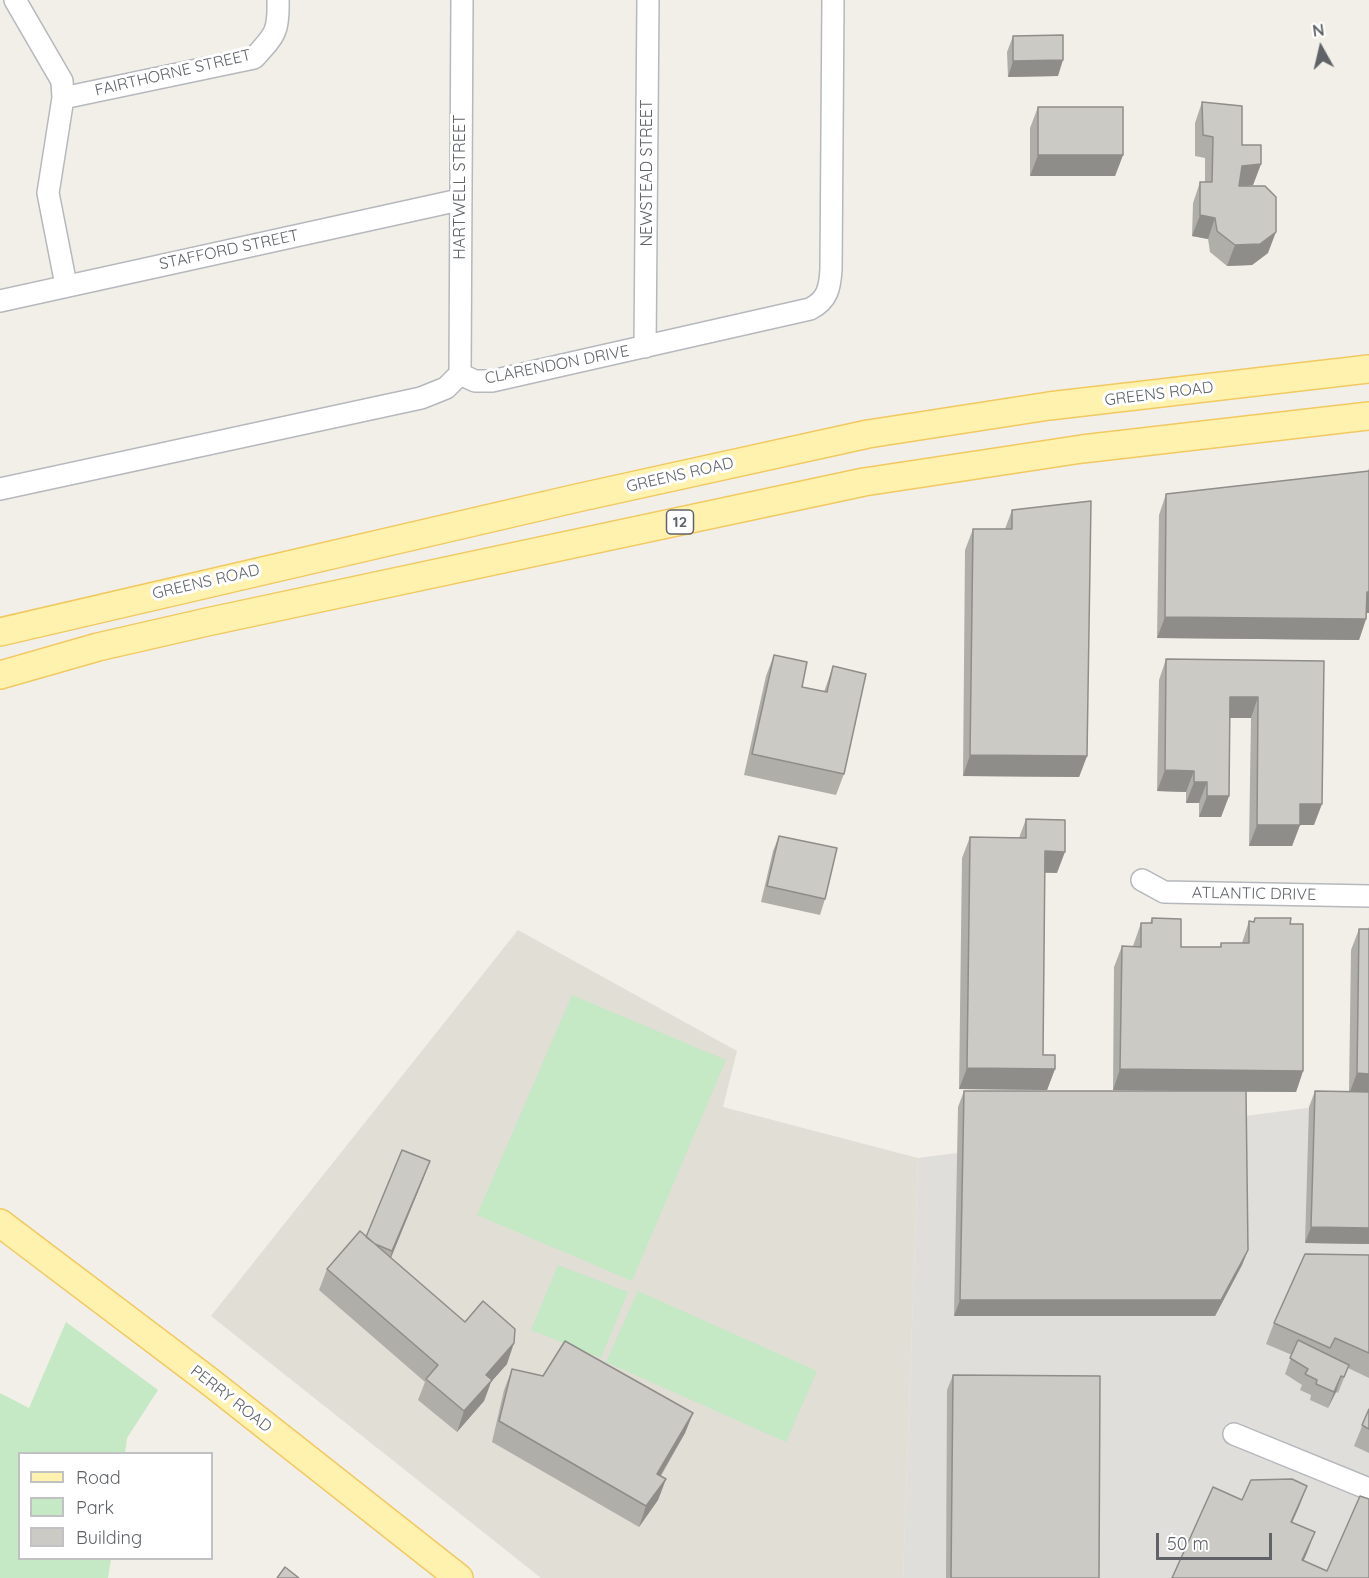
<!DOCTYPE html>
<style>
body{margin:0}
#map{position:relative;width:1369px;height:1578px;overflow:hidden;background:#f1efe8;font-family:Quicksand,sans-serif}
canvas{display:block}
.legend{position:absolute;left:18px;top:1452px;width:195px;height:108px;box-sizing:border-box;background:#fff;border:2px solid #bfc1c3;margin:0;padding:8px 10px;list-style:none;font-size:18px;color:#5f6368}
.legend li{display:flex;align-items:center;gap:12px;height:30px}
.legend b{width:30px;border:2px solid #bfc1c3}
.north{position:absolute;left:1291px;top:18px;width:60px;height:60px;-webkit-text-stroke:4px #fff;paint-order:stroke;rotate:352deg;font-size:16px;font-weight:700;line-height:24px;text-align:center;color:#5f6368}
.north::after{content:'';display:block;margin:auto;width:21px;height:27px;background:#5f6368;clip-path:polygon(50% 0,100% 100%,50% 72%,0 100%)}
.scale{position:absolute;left:1156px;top:1533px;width:116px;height:27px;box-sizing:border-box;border:3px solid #5f6368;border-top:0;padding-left:8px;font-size:18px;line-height:21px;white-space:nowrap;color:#5f6368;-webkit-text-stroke:4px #fff;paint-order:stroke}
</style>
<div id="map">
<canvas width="1369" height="1578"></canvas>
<ul class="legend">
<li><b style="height:8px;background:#fff2af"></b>Road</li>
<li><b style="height:16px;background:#c5e8c5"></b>Park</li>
<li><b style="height:16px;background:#cccac5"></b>Building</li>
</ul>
<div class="north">N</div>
<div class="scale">50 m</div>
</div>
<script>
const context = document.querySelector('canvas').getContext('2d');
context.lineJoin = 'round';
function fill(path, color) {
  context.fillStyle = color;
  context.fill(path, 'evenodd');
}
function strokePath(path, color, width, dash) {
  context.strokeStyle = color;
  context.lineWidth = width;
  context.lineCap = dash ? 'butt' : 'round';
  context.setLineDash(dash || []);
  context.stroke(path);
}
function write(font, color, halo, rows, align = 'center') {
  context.font = font + ' Quicksand,sans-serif';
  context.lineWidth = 6;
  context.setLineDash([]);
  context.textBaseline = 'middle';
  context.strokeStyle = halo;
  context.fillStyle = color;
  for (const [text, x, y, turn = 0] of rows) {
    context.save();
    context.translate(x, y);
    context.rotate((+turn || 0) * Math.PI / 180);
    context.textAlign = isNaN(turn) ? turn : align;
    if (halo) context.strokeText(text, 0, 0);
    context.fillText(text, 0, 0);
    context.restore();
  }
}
const industrial = new Path2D(`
 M1369 1100V1578H903L918 1158Z`);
const education = new Path2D(`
 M518 930 737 1051 723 1107 918 1158 903 1578H541L211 1316Z`);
const green = new Path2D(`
 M572 995 726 1060 632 1281 477 1215Z
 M558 1265 628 1292 601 1358 531 1330Z
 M638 1291 817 1371 786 1442 606 1362Z
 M66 1322 158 1390 127 1438 125 1453 20 1454V1558L111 1559 108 1578H0V1393L29 1408Z`);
const minor = new Path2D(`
 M15 0 62 81 63 98 48 193 66 285
 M63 98 254 58C275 35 279 32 278 0
 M0 301 459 200
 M645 347 648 0
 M460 374 475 381H492L810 309C828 300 830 287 831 269L833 0
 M460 374 462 0
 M0 489 421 398 446 388 460 374
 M1142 880 1164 892 1369 896
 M1234 1434 1369 1489`);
const major = new Path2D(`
 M0 632 577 498 868 434 1049 406 1369 369
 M0 675 98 647 207 622 864 482 1082 449 1369 416
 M0 1223 209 1381 459 1578`);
const wall = new Path2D(`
 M1013 36 1058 76 1008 77 1007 52Z
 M1202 102 1261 164 1253 185 1246 186 1268 253 1252 265 1227 266 1210 252 1208 239 1192 236 1193 203 1200 182H1205V158L1195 156V123Z
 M1038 107 1123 155 1115 176H1030V128Z
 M1369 468V613H1367L1366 619 1359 640 1157 638 1159 515 1166 494 1368 471Z
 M1012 510 1087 756 1079 777 963 776 965 550 973 529H1005Z
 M774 655 802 687 824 692 833 666 844 774 836 795 744 775 766 676Z
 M1166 659 1324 661 1314 825H1300L1292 846H1249L1251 718H1230L1229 796 1221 817H1199V803H1186V792L1157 791 1159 680Z
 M1026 819 1057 873H1045L1043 1055 1055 1069 1047 1090 959 1089 962 858 970 837 1019 838Z
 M779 836 825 899 820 915 761 902 773 851Z
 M1152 918 1181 947H1220L1221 943H1242L1249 921 1253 922 1255 918 1290 924 1303 1071 1296 1092H1246L1248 1250 1242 1265 1215 1316H954L958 1107 964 1091H1191L1113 1090 1114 967 1122 946H1133L1141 923H1150Z
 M1369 927V1244L1305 1243 1309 1107 1315 1091 1349 1092 1351 950 1359 929H1368Z
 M424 1177 391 1258 507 1364 491 1382 484 1401 457 1432 418 1400 425 1382 319 1290 327 1269 366 1237Z
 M1369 1255V1378L1348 1368 1338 1393 1336 1392 1328 1408 1310 1400 1311 1395 1300 1390 1302 1385 1285 1374 1292 1355 1266 1344 1274 1323Z
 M512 1369 693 1413 685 1433 661 1476 666 1479 658 1500 639 1527 492 1442 504 1390Z
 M953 1375 1099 1578H946L947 1390Z
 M1369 1409V1453L1354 1446Z`);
const shadedWall = new Path2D(`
 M1063 60 1058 76 1008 77 1013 61Z
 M1038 155H1123L1115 176H1030Z
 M1261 164 1253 185 1234 187 1242 166Z
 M1200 215 1215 218 1208 239 1192 236Z
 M1276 232 1268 253 1252 265 1227 266 1235 245Z
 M1367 592H1369V613H1359Z
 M1165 617 1366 619 1359 640 1157 638Z
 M1230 697H1258L1251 718H1222Z
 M970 755 1087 756 1079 777 963 776Z
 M1165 770 1194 771 1186 792 1157 791Z
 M1194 782H1207L1199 803H1186Z
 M1207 796H1229L1221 817H1199Z
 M1300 804H1322L1314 825H1292Z
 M1257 825H1300L1292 846H1249Z
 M1045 851 1065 852 1057 873 1038 872Z
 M967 1068 1055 1069 1047 1090 959 1089Z
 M1120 1069 1303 1071 1296 1092 1113 1090Z
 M1357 1073 1369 1074V1095L1349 1094Z
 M430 1161 424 1177 387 1267 392 1251Z
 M1311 1227 1369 1228V1244L1305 1243Z
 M1248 1250 1242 1265 1215 1316H954L960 1300Z
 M514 1343 507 1364 491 1382 484 1401 457 1432 464 1411 486 1375Z
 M1341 1376 1336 1392 1328 1408 1334 1392Z
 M693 1413 685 1433 649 1495 657 1474Z
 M666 1479 658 1500 639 1527 646 1506Z
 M1307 1486 1299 1507 1283 1543 1291 1522Z
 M1315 1532 1307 1553 1296 1578 1302 1560Z`);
const building = new Path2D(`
 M1063 35V60L1013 61V36Z
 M1202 102 1242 106V145H1261V164L1242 166 1239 186H1265L1276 197V232L1260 244 1235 245 1217 231 1215 218 1200 215V182H1212L1213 137 1203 135Z
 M1038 107H1123V155H1038Z
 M1369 471V592H1367L1366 619 1165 617 1166 494Z
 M1091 501 1087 756 970 755 973 529H1012V510Z
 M774 655 807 662 802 687 827 692 833 666 866 674 844 774 752 754Z
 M1166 659 1324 661 1322 804H1300V825H1257L1258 697H1230L1229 796H1207V782H1194V771L1165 770Z
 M1026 819 1065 820V852L1045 851 1043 1055H1055V1069L967 1068 970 837 1026 838Z
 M779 836 837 848 825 899 767 886Z
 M1152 918 1181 919V947H1221V943H1249V921L1254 922 1255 918H1291L1290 924H1303V1071L1120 1069 1122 946 1141 947V923H1152Z
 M1359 929H1369V1074L1357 1073Z
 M964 1091H1246L1248 1250 1221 1300H960Z
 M1315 1091 1369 1092V1228L1311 1227Z
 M402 1150 430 1161 392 1251 375 1244 366 1237Z
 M360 1231 465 1322 483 1301 515 1329 514 1343 486 1375 492 1380 464 1411 426 1379 438 1365 327 1269Z
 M1305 1254 1369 1255V1353L1335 1338 1330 1348 1274 1323Z
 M1298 1340 1349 1365 1344 1377 1341 1376 1334 1392 1316 1384 1317 1380 1305 1374 1308 1369 1290 1358Z
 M565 1341 693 1413 657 1474 666 1479 646 1506 499 1421 512 1369 543 1376Z
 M953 1375 1100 1376 1099 1578H951Z
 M1369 1409V1429L1362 1425Z
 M1292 1479 1307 1486 1291 1522 1315 1532 1302 1560 1327 1571 1360 1496 1369 1499V1578H1172L1213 1487 1242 1500 1251 1480Z
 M285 1567 299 1578H277Z`);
const shields = [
 [680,522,27]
];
const shieldNames = [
 ["12",680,522]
];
const streetNames = [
 ["FAIRTHORNE STREET",173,73,-13],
 ["NEWSTEAD STREET",647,173,-90],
 ["HARTWELL STREET",460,187,-90],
 ["STAFFORD STREET",229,250,-12],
 ["CLARENDON DRIVE",557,365,-11],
 ["GREENS ROAD",1159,394,-7],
 ["GREENS ROAD",680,475,-13],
 ["GREENS ROAD",206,582,-13],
 ["ATLANTIC DRIVE",1254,894,1],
 ["PERRY ROAD",231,1399,38]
];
fill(industrial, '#e0deda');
fill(education, '#e1ded6');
fill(green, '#c5e8c5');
strokePath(minor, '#b5b8bc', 24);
strokePath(major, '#f2c960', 30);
strokePath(minor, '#fff', 21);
strokePath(major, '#fff2af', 27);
fill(wall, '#afaea9');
fill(shadedWall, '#8f8d8a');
fill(building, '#cccac5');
strokePath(building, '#8f8d8a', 1.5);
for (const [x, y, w] of shields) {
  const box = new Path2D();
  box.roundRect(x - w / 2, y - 12, w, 24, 4.5);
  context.fillStyle = '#fff';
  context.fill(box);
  strokePath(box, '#5f6368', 1.5);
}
write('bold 15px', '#5f6368', null, shieldNames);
write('16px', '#5f6368', '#fff', streetNames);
</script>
